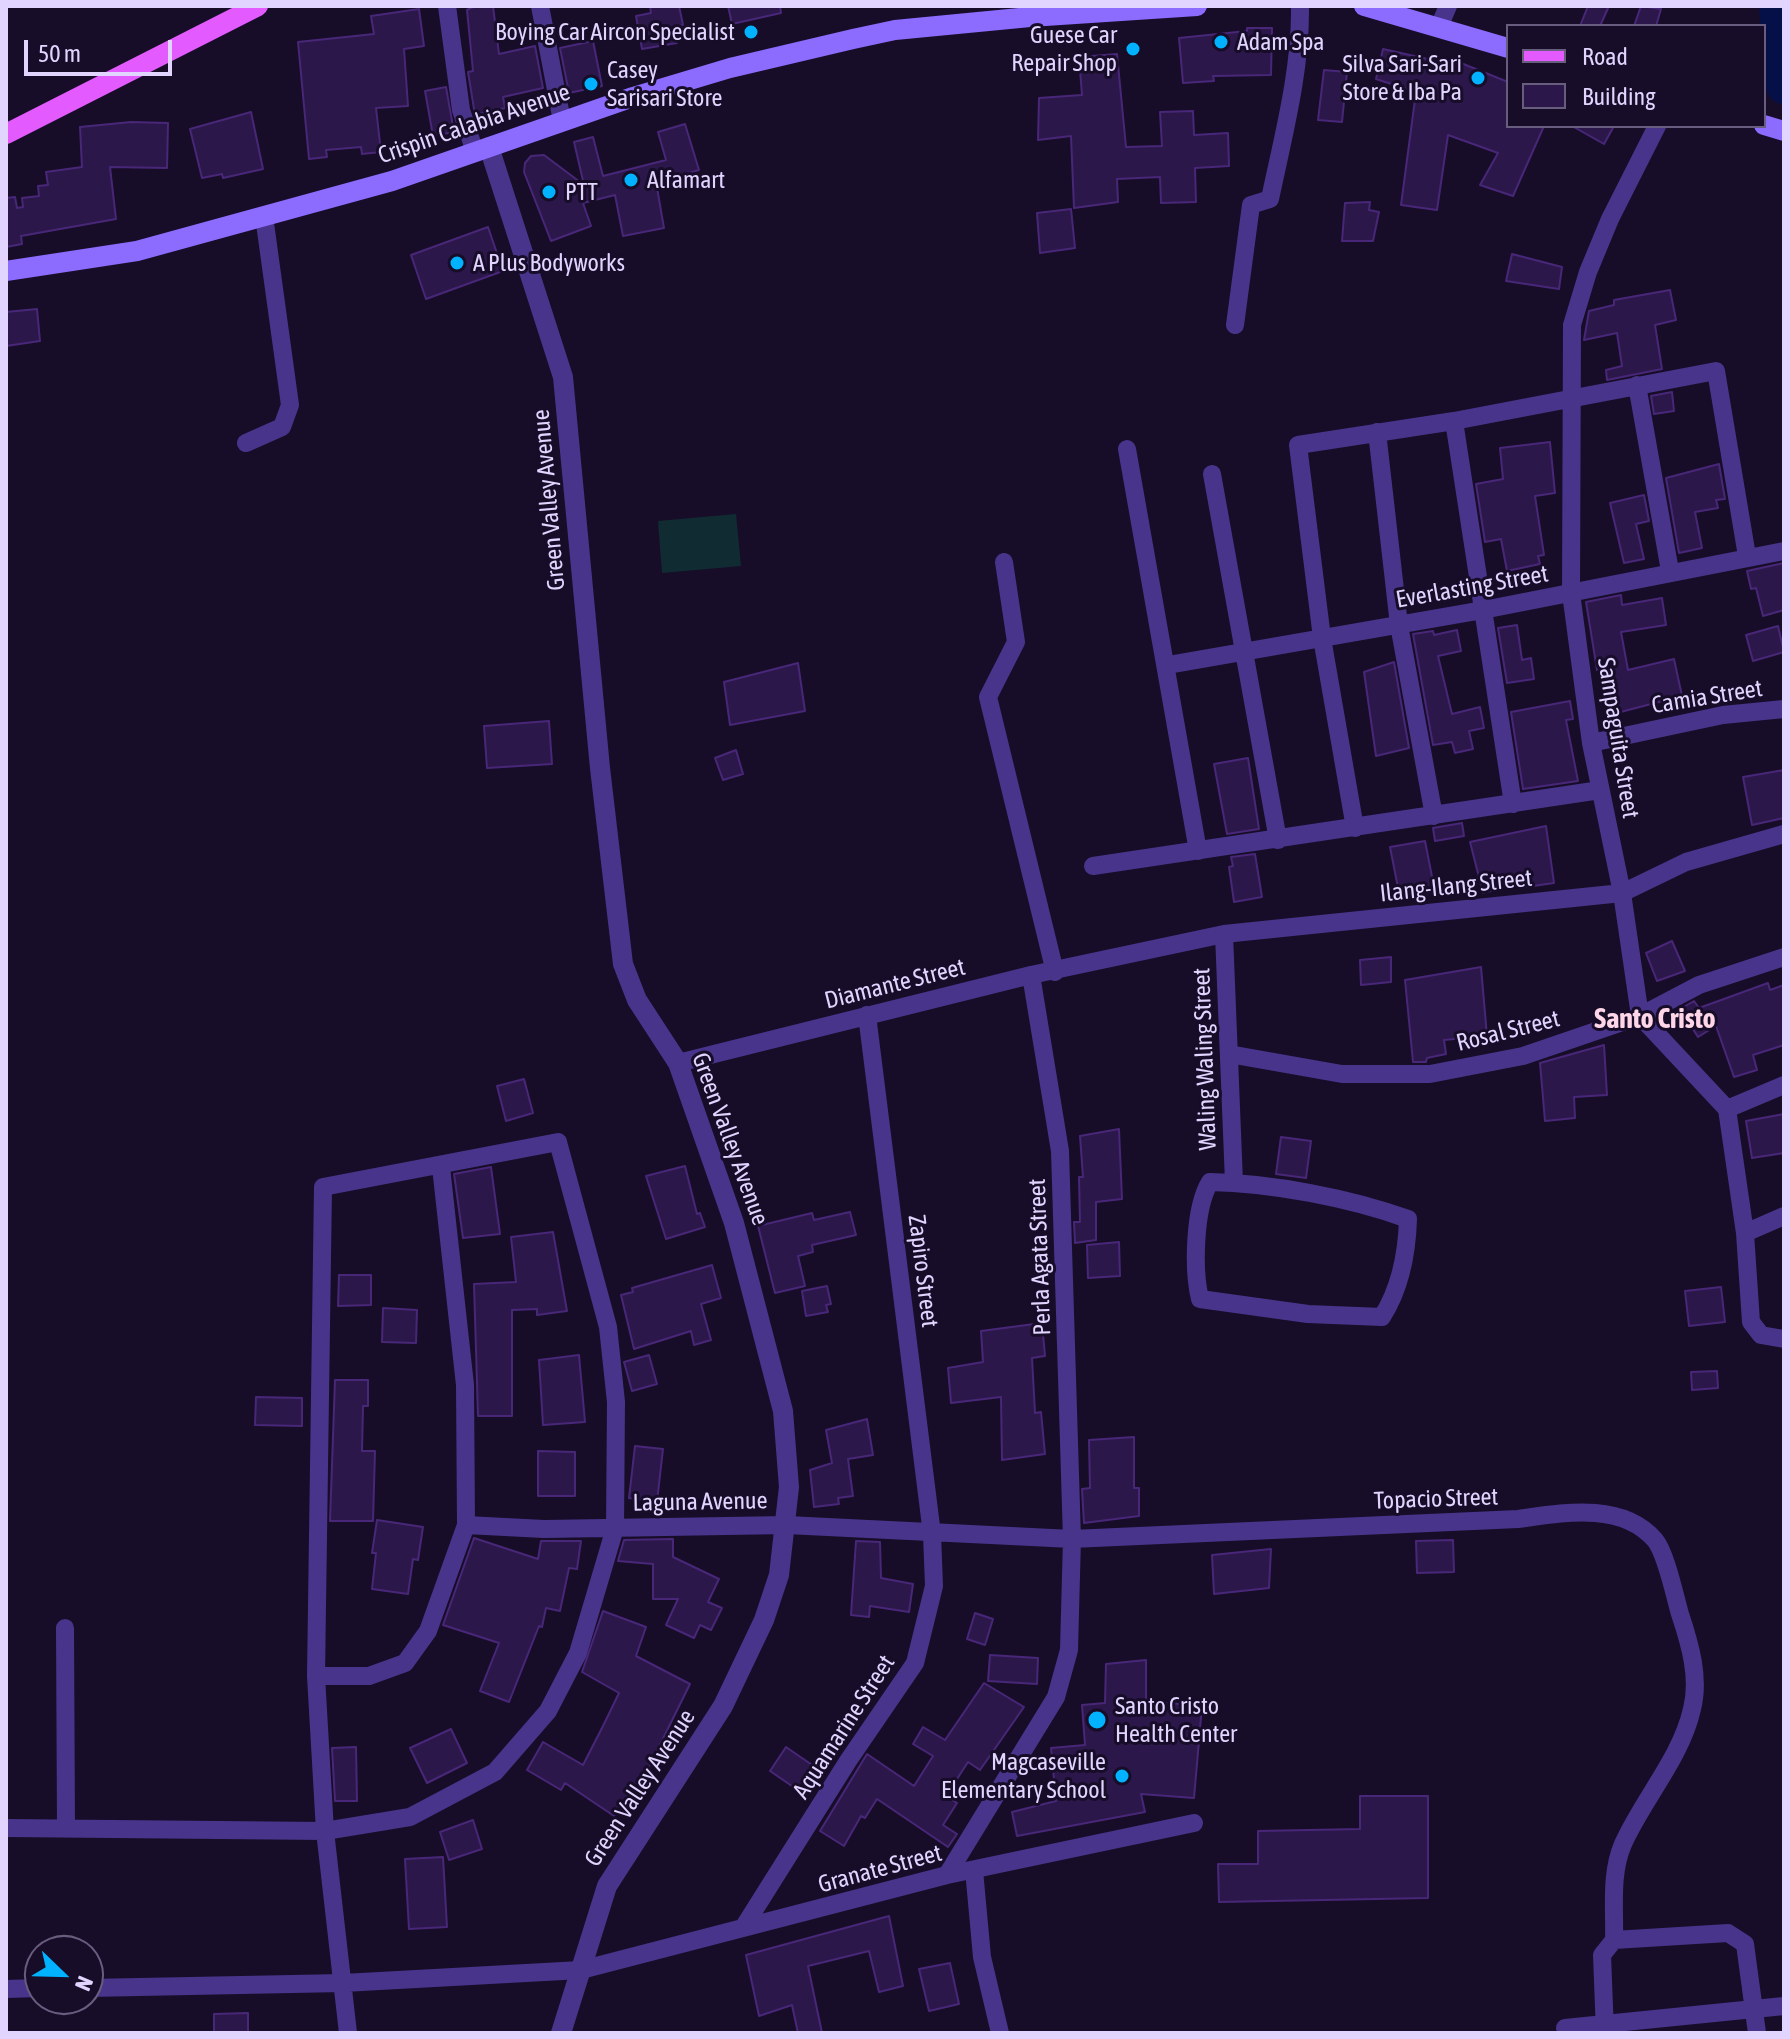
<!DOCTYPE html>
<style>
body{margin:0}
#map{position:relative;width:1790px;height:2039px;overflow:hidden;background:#170d28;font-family:"Asap Condensed",sans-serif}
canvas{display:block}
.frame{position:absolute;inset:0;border:8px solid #e1d4ff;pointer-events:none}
.legend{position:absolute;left:1506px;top:24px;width:260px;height:104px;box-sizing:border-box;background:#170d28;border:2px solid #685d7e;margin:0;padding:10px 14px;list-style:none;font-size:24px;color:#e1d4ff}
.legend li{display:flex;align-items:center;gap:16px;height:40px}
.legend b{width:40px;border:2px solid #685d7e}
.north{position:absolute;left:24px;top:1935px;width:80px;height:80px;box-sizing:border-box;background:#170d28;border:2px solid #685d7e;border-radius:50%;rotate:113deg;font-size:22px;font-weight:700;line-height:32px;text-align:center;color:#e1d4ff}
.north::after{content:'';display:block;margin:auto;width:28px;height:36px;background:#00b2ff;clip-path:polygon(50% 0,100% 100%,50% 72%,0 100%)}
.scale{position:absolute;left:24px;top:40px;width:148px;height:36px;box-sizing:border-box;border:4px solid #e1d4ff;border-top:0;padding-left:10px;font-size:24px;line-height:28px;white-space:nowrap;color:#e1d4ff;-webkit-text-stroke:6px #170d28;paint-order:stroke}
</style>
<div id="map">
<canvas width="1790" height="2039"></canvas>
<div class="frame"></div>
<ul class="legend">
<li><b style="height:10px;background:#e35bff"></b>Road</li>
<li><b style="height:22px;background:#2c174a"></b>Building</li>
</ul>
<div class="north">N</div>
<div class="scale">50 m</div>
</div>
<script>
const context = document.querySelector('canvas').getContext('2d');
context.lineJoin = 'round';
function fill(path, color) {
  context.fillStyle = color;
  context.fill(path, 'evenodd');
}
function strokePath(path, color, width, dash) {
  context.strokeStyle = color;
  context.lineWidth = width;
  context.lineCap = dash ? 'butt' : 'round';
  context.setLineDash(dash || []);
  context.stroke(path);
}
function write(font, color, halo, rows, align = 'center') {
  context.font = font + ' "Asap Condensed",sans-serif';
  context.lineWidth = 6;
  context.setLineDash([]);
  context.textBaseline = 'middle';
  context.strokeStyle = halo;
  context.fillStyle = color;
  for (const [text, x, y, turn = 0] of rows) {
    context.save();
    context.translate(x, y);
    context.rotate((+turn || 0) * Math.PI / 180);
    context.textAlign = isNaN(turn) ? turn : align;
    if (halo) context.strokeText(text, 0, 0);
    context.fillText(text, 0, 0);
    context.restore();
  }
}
const green = new Path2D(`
 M736 514 741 566 662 573 658 521Z`);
const river = new Path2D(`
 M1777 6 1784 86`);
const building = new Path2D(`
 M475 6H493L499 54 535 46 543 88 503 97 505 108 475 115 468 72 473 71 467 10Z
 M650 6H679L683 25 674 26 677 43 642 49 636 16 651 13Z
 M728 6H780L781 13 732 24Z
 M1588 6H1609L1600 26H1580Z
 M1641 6 1661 9 1656 26H1634Z
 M419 9 424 46 404 49 408 106 376 108 381 152 362 154 361 147 326 150 327 157 309 159 298 42 374 34 371 16Z
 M1247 28H1272L1271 75 1213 76 1214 81 1183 83 1179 38 1247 31Z
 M593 41 602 86 569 93 560 48Z
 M1383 49 1450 64 1451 59 1508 82V126H1544L1513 196 1480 185 1498 153 1448 135 1437 210 1401 205 1416 92 1376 79Z
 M1117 54 1126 147 1162 146 1160 112 1193 111 1194 135 1228 133 1229 166 1195 168 1196 202 1161 203 1160 177 1117 179 1118 202 1074 208 1071 136 1038 140 1039 98 1082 95 1079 57Z
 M1324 70 1347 72 1342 122 1318 120Z
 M446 87 454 132 433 136 425 91Z
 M251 112 263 169 223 178 222 174 202 178 190 129Z
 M131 122 168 123 167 168 110 167 116 219 21 236 22 244 6 247V198L15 197 17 208 23 207 22 198 39 196 38 186 48 185 46 172 82 167 80 127Z
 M685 124 699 170 656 182 664 228 623 236 615 195 583 203 591 226 551 241 524 172 525 163 531 156 544 155 584 185 574 142 593 137 603 176 666 160 658 132Z
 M1572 126H1614L1604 144Z
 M1370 202 1369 210 1379 212 1373 241H1342L1345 203Z
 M1071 209 1075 248 1040 253 1037 213Z
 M488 227 503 271 426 299 411 255Z
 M1512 254 1562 267 1559 289 1506 281Z
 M1670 290 1676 320 1655 325 1662 369 1607 380 1606 370 1622 366 1617 333 1584 340 1589 311 1614 305V300Z
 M37 309 40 341 6 346V312Z
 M1672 392 1674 411 1654 414 1651 396Z
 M1550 442 1555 493 1535 496 1544 555 1538 556 1540 564 1507 571 1501 539 1485 542 1476 484 1503 479 1500 448Z
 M1719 464 1725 499 1716 500 1718 508 1695 512 1702 548 1679 553 1666 478Z
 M1644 495 1649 521 1636 524 1644 559 1624 563 1610 503Z
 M1784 563V610L1763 616 1756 588 1751 589 1747 571Z
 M1621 595 1622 605 1662 598 1666 625 1621 632 1628 670 1674 659 1682 696 1609 715 1603 669 1597 670 1586 602Z
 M1517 625 1522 660 1531 658 1534 679 1507 683 1498 628Z
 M1778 626 1784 652 1753 661 1746 635Z
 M1457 630 1461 651 1438 656 1452 714 1480 707 1484 728 1469 731 1473 749 1455 753 1452 742 1433 745 1413 634 1433 631 1434 635Z
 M1394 662 1409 748 1376 756 1364 672Z
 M798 663 805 711 730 725 724 682Z
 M1570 701 1573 719 1566 720 1578 781 1523 789 1511 712Z
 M549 721 552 764 487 768 484 726Z
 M736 750 743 774 723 780 715 758Z
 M1248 758 1259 829 1227 834 1214 764Z
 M1784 770V818L1752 825 1743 777Z
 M1462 823 1464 836 1435 841 1433 828Z
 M1546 826 1554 883 1526 887 1525 882 1483 893 1470 842Z
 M1425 841 1435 892 1400 898 1390 847Z
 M1255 854 1262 897 1234 902 1229 867 1233 866 1231 857Z
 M1672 941 1685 971 1657 981 1646 953Z
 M1391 957V982L1361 985 1360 960Z
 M1481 967 1487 1036 1444 1040 1446 1054 1427 1058 1426 1062H1413L1405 980Z
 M1768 983 1770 990 1784 985V1045L1753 1055 1757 1070 1734 1077 1716 1026 1698 1037 1680 1009 1694 1001 1699 1008Z
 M1604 1045 1607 1095 1574 1097 1575 1118 1545 1121 1540 1063Z
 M524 1079 533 1113 506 1121 497 1086Z
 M1784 1114V1153L1752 1158 1746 1121Z
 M1119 1129 1122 1199 1096 1202V1240L1075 1243 1074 1222H1080L1079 1177H1083L1080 1136Z
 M1281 1137 1311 1141 1306 1178 1276 1174Z
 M685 1166 697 1214 700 1213 705 1227 666 1239 646 1176Z
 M491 1167 500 1234 463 1238 454 1174Z
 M850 1212 856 1235 812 1245 813 1252 798 1256 805 1286 775 1293 758 1226 812 1213 814 1220Z
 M553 1232 567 1311 537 1315V1309L512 1310V1416H478L474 1284 516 1282 511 1237Z
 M1119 1242 1120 1276 1088 1278 1087 1245Z
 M712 1265 721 1298 701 1304 711 1340 694 1345 691 1331 634 1349 621 1295 633 1292 632 1288Z
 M339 1275H371V1305L338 1306Z
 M827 1286 831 1304 826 1305 828 1312 806 1316 802 1291Z
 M1721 1287 1725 1322 1689 1326 1685 1291Z
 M383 1308 417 1310 416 1343 382 1342Z
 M1042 1323 1045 1356 1032 1358 1035 1413 1041 1412 1045 1454 1002 1460 1001 1397 951 1403 948 1368 983 1362 981 1331Z
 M579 1355 585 1422 543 1425 539 1360Z
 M649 1355 657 1384 632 1391 624 1362Z
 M1717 1371 1718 1388 1692 1390 1691 1372Z
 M335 1380H368V1406H363L362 1451H375L373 1521H330Z
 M256 1397 302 1398V1426L255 1425Z
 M867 1419 873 1455 848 1459 853 1496 838 1498 839 1504 814 1507 810 1470 832 1463 826 1430Z
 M1134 1437V1488H1139V1516L1084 1523 1082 1489 1090 1488 1089 1440Z
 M635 1446 663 1449 657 1502 629 1498Z
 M538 1451 575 1452V1496H538Z
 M377 1520 423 1527 418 1560 413 1559 408 1594 372 1589 376 1553H372Z
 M474 1538 538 1559 541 1541H581L577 1569 569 1568 560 1611 546 1608 542 1627 539 1626 509 1702 480 1691 499 1643 443 1625Z
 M673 1539V1557L719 1579 708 1602 722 1608 711 1630 700 1625 694 1638 666 1625 678 1599H653V1564L618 1561 624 1540Z
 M1453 1540 1454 1572 1417 1573 1416 1541Z
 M856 1541 880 1542 881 1578 913 1584 909 1612 870 1606 869 1617 851 1615Z
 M1271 1549 1269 1588 1214 1594 1212 1555Z
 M603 1611 646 1627 636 1656 690 1684 643 1779 639 1778 614 1816 565 1783 561 1790 527 1770 543 1742 583 1765 603 1726 619 1693 582 1672Z
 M975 1613 993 1619 985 1645 967 1639Z
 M990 1655 1038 1658 1037 1684 988 1681Z
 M1146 1660V1701L1202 1706 1194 1798 1141 1794 1145 1812 1017 1836 1012 1812 1056 1801 1051 1748 1085 1745 1082 1705 1105 1703 1106 1664Z
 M984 1683 1024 1707 980 1770 968 1762 946 1796 957 1803 943 1825 957 1834 948 1847 877 1799 865 1818 861 1816 844 1846 820 1831 867 1754 914 1786 933 1756 913 1744 923 1727 945 1740Z
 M451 1729 467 1763 427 1783 410 1748Z
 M356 1747 357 1801H335L332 1748Z
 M786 1747 818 1769 802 1793 770 1771Z
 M1360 1796H1428V1898L1219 1902 1218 1864H1258V1831L1360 1829Z
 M473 1820 482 1849 449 1860 440 1832Z
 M443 1857 447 1927 409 1929 405 1859Z
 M889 1916 903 1986 879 1992 869 1951 808 1966 822 2033H798L792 2005 759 2016 746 1955Z
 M950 1963 959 2004 929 2011 919 1969Z
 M248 2013V2033H214V2014Z`);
const minor = new Path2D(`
 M447 6 461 110 475 152
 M540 6 562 121
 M1439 27 1448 6
 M1657 126 1610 219 1588 272 1572 325 1571 593 1591 743 1622 893 1640 1016 1727 1109 1745 1233 1751 1322 1761 1335 1784 1339
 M1235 325 1251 205 1270 199C1283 137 1301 70 1300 6
 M1637 385 1670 571
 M1454 421 1513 804
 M1377 432 1399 625 1434 816
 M246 443 282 427 290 405 264 216
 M1127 449 1198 851
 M1212 474 1278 840
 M1004 562 1016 642 988 697 1055 972
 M1168 665 1483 610 1784 551
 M1591 743 1723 715 1784 709
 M1355 828 1322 638 1298 445 1454 421 1716 371 1747 556
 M1093 866 1600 790
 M1224 934 1234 1182
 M1229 1054 1342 1074H1430L1523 1056 1640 1016 1699 985 1784 957
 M678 1063 1031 975 1224 934 1622 893 1686 862 1784 834
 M1727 1109 1784 1085
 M1210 1182C1271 1183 1350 1198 1408 1219 1407 1253 1401 1287 1382 1317L1308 1314 1200 1299C1193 1270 1194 1208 1210 1182Z
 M1745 1233 1784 1216
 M466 1525 544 1529 787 1525 1072 1539 1518 1519C1561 1513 1622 1501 1655 1540 1666 1553 1675 1597 1680 1614 1690 1644 1700 1678 1692 1709 1681 1758 1643 1799 1623 1844 1610 1874 1615 1909 1614 1940
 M65 1628 66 1827
 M316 1676H369L405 1663 428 1631 466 1525 465 1385 441 1167
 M6 1828 325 1831 410 1817 495 1772 548 1711 578 1653 615 1528 616 1402 608 1327 558 1142 323 1187 316 1676 325 1831 348 2033
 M974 1870 982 1957 1000 2033
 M947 1875 1056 1697 1069 1650 1072 1539 1060 1151 1031 975
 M743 1928 848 1761 915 1663 934 1586 932 1534 867 1015
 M88 1988 343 1983 581 1970 947 1875 1194 1823
 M6 1989 40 1988
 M1565 2028 1784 2006
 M1605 2033 1602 1955 1614 1940 1728 1933 1745 1944 1757 2033`);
const tertiary = new Path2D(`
 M489 147 563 377 600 768 623 964 637 1000 678 1063 734 1223 783 1411 789 1487 779 1575 764 1620 723 1706 607 1886 561 2033`);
const secondary = new Path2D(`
 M1364 6 1508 48
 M1764 125 1784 131
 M6 271 137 251 392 181 633 97 730 68 853 39 895 30 1030 17 1197 6`);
const primary = new Path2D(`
 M6 134 258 6`);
const markers = [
 [751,32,8,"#00b2ff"],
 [1221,42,8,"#00b2ff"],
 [1133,49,8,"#00b2ff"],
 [1478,78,8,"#00b2ff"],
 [591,84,8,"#00b2ff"],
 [631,180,8,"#00b2ff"],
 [549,192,8,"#00b2ff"],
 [457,263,8,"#00b2ff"],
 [1097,1720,10,"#00b2ff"],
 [1122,1776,8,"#00b2ff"]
];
const poiNames = [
 ["Boying Car Aircon Specialist",735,32,"right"],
 ["Guese Car",1117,35,"right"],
 ["Repair Shop",1117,63,"right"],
 ["Adam Spa",1237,42],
 ["Silva Sari-Sari",1462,64,"right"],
 ["Store & Iba Pa",1462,92,"right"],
 ["Casey",607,70],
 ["Sarisari Store",607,98],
 ["Alfamart",647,180],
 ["PTT",565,192],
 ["A Plus Bodyworks",473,263],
 ["Santo Cristo",1115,1706],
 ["Health Center",1115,1734],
 ["Magcaseville",1106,1762,"right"],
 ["Elementary School",1106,1790,"right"]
];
const streetNames = [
 ["Crispin Calabia Avenue",474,124,-19],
 ["Green Valley Avenue",549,500,-95],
 ["Everlasting Street",1472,587,-10],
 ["Camia Street",1707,697,-9],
 ["Sampaguita Street",1618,738,81],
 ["Ilang-Ilang Street",1456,886,-6],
 ["Diamante Street",895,984,-14],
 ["Rosal Street",1508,1031,-14],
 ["Waling Waling Street",1205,1059,-92],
 ["Green Valley Avenue",730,1139,70],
 ["Perla Agata Street",1040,1257,-92],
 ["Zapiro Street",923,1271,83],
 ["Topacio Street",1436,1499,-2],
 ["Laguna Avenue",700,1502,-1],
 ["Aquamarine Street",844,1727,-57],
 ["Green Valley Avenue",640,1788,-57],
 ["Granate Street",880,1869,-15]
];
const quarterNames = [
 ["Santo Cristo",1655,1019]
];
fill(green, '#102c32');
strokePath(river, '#051048', 36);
fill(building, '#2c174a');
strokePath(building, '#482778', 2);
strokePath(minor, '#49348b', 18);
strokePath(tertiary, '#49348b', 20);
strokePath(secondary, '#8c6bff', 20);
strokePath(primary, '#e35bff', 20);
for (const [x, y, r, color] of markers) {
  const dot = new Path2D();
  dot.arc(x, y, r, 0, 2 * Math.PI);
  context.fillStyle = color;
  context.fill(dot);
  strokePath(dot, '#170d28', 3);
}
write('24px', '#e1d4ff', '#170d28', poiNames, 'left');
write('24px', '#e1d4ff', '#170d28', streetNames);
write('bold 28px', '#ffd6e8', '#170d28', quarterNames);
</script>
